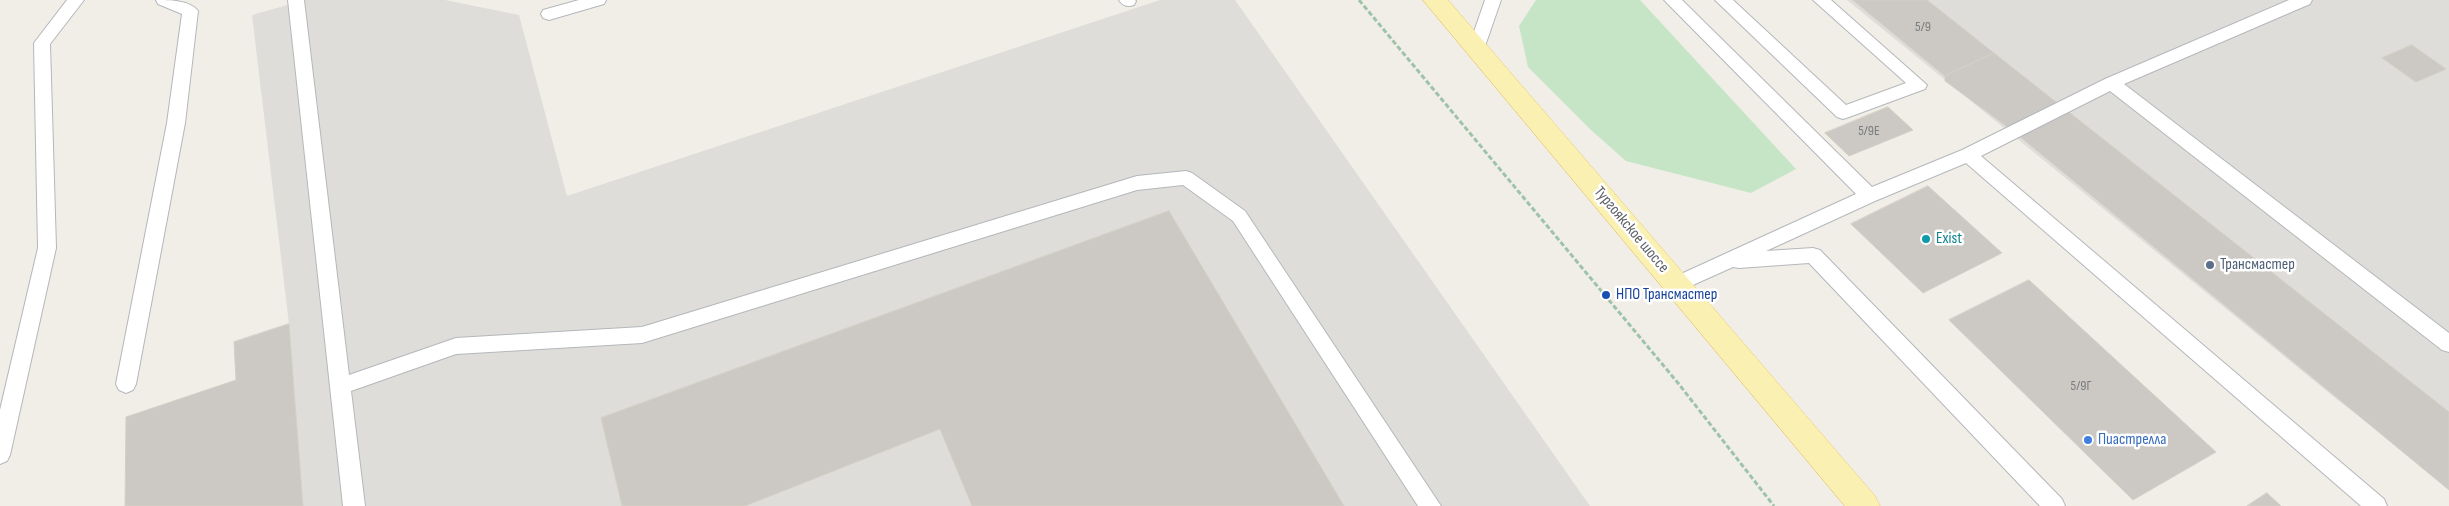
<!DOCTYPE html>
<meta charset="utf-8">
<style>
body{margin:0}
canvas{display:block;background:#f0eee7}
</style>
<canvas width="2449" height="506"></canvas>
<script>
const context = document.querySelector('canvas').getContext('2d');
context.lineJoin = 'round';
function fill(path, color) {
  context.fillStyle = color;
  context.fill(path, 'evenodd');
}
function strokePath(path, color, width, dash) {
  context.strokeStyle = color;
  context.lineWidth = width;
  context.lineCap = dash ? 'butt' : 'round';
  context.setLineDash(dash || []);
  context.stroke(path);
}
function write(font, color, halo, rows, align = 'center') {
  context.font = font + ' "Sofia Sans Condensed",sans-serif';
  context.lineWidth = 5;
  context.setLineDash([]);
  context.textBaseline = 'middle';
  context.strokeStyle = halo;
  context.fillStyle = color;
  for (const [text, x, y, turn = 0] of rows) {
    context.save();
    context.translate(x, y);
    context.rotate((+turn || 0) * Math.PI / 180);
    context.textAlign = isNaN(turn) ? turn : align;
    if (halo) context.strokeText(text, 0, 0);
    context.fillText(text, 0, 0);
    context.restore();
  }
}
const industrial = new Path2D(`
 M305 0H445L519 15 567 196 1160 0H1235L1590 506H303L289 324 252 15Z
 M1847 0H2449V486L2339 401Z`);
const green = new Path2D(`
 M1536 0H1640L1796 169 1751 193 1626 161 1591 130 1528 67 1519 26Z`);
const building = new Path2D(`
 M1853 0H1927L1994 53 1945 76Z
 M2412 45 2446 69 2416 82 2382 58Z
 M1994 53 2449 412V490L2013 131 1945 81V76Z
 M1888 107 1913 130 1849 156 1825 133Z
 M1928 186 2002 253 1923 293 1851 224Z
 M1169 211 1344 506H972L940 429 745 506H622L601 418Z
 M2029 280 2216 452 2133 500 1949 320Z
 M289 324 303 506H125L126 417 236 380 234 342Z
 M2267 493 2281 506H2247Z`);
const path = new Path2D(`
 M1359 0 1678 383 1774 506`);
const lane = new Path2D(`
 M67 0H84L50 44 56 248 10 455 7 461 0 464V410L38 248 34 43Z
 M156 0C169 0 190 0 198 11L185 123 136 384 133 390 126 393 119 390 116 384 167 123 182 14 158 4Z
 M288 0H304L349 375 456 338 642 327 1137 176 1186 171 1192 173 1245 211 1441 506H1418L1233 221 1183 185 1137 190 642 343 456 354 351 391 365 506H343Z
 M579 0H606L604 4 549 20 543 18 541 14 543 10Z
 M1119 0H1135L1136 1 1134 5C1127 7 1123 6 1119 0Z
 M1485 0H1501L1484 49 1482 53H1470L1468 49Z
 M1664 0H1682L1872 187 1962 150 2105 79 2289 0H2312L2310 4 2124 84 2449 333V352L2442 350 2110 91 1981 156 2384 499 2387 506H2361L1966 163 1875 201 1766 251 1813 248 1820 250 2062 499 2065 506H2040L1809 263 1739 268 1733 267 1684 289 1677 292 1670 289 1667 284 1670 279 1856 194Z
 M1715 0H1733L1846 105 1906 83 1813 0H1831L1927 85 1925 89 1849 117 1843 119 1837 117Z`);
const primary = new Path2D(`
 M1423 0H1448L1875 496 1880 506H1845Z`);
const markers = [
 [1926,239,5,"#0f9aa8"],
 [2210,265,5,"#5c6f8a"],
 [1606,295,5,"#1a4fb4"],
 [2088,440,5,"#3f7fe0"]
];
const numberNames = [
 ["5/9",1923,27],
 ["5/9Е",1869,131],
 ["5/9Г",2081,386]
];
const streetNames = [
 ["Тургоякское шоссе",1631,230,50]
];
const cultureNames = [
 ["Exist",1936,239]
];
const serviceNames = [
 ["Трансмастер",2220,265]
];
const transitNames = [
 ["НПО Трансмастер",1616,295]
];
const shopNames = [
 ["Пиастрелла",2098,440]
];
fill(industrial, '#dfddd9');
fill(green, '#c6e5c6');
fill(building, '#ccc9c4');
strokePath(building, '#d4d0c6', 1);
strokePath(lane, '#b4b7bb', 2);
strokePath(primary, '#e9c767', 1);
strokePath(path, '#9ec3a9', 3, [5, 2.5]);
fill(lane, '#fff');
fill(primary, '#faf0b2');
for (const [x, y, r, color] of markers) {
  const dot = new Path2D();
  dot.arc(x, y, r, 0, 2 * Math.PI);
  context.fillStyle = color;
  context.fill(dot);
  strokePath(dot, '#fff', 2);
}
write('14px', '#7a7c7e', null, numberNames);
write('16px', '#5f6267', '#fff', streetNames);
write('16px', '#0d838f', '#fff', cultureNames, 'left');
write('16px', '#4e5e75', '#fff', serviceNames, 'left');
write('16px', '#164399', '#fff', transitNames, 'left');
write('16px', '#366cbe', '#fff', shopNames, 'left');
</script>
